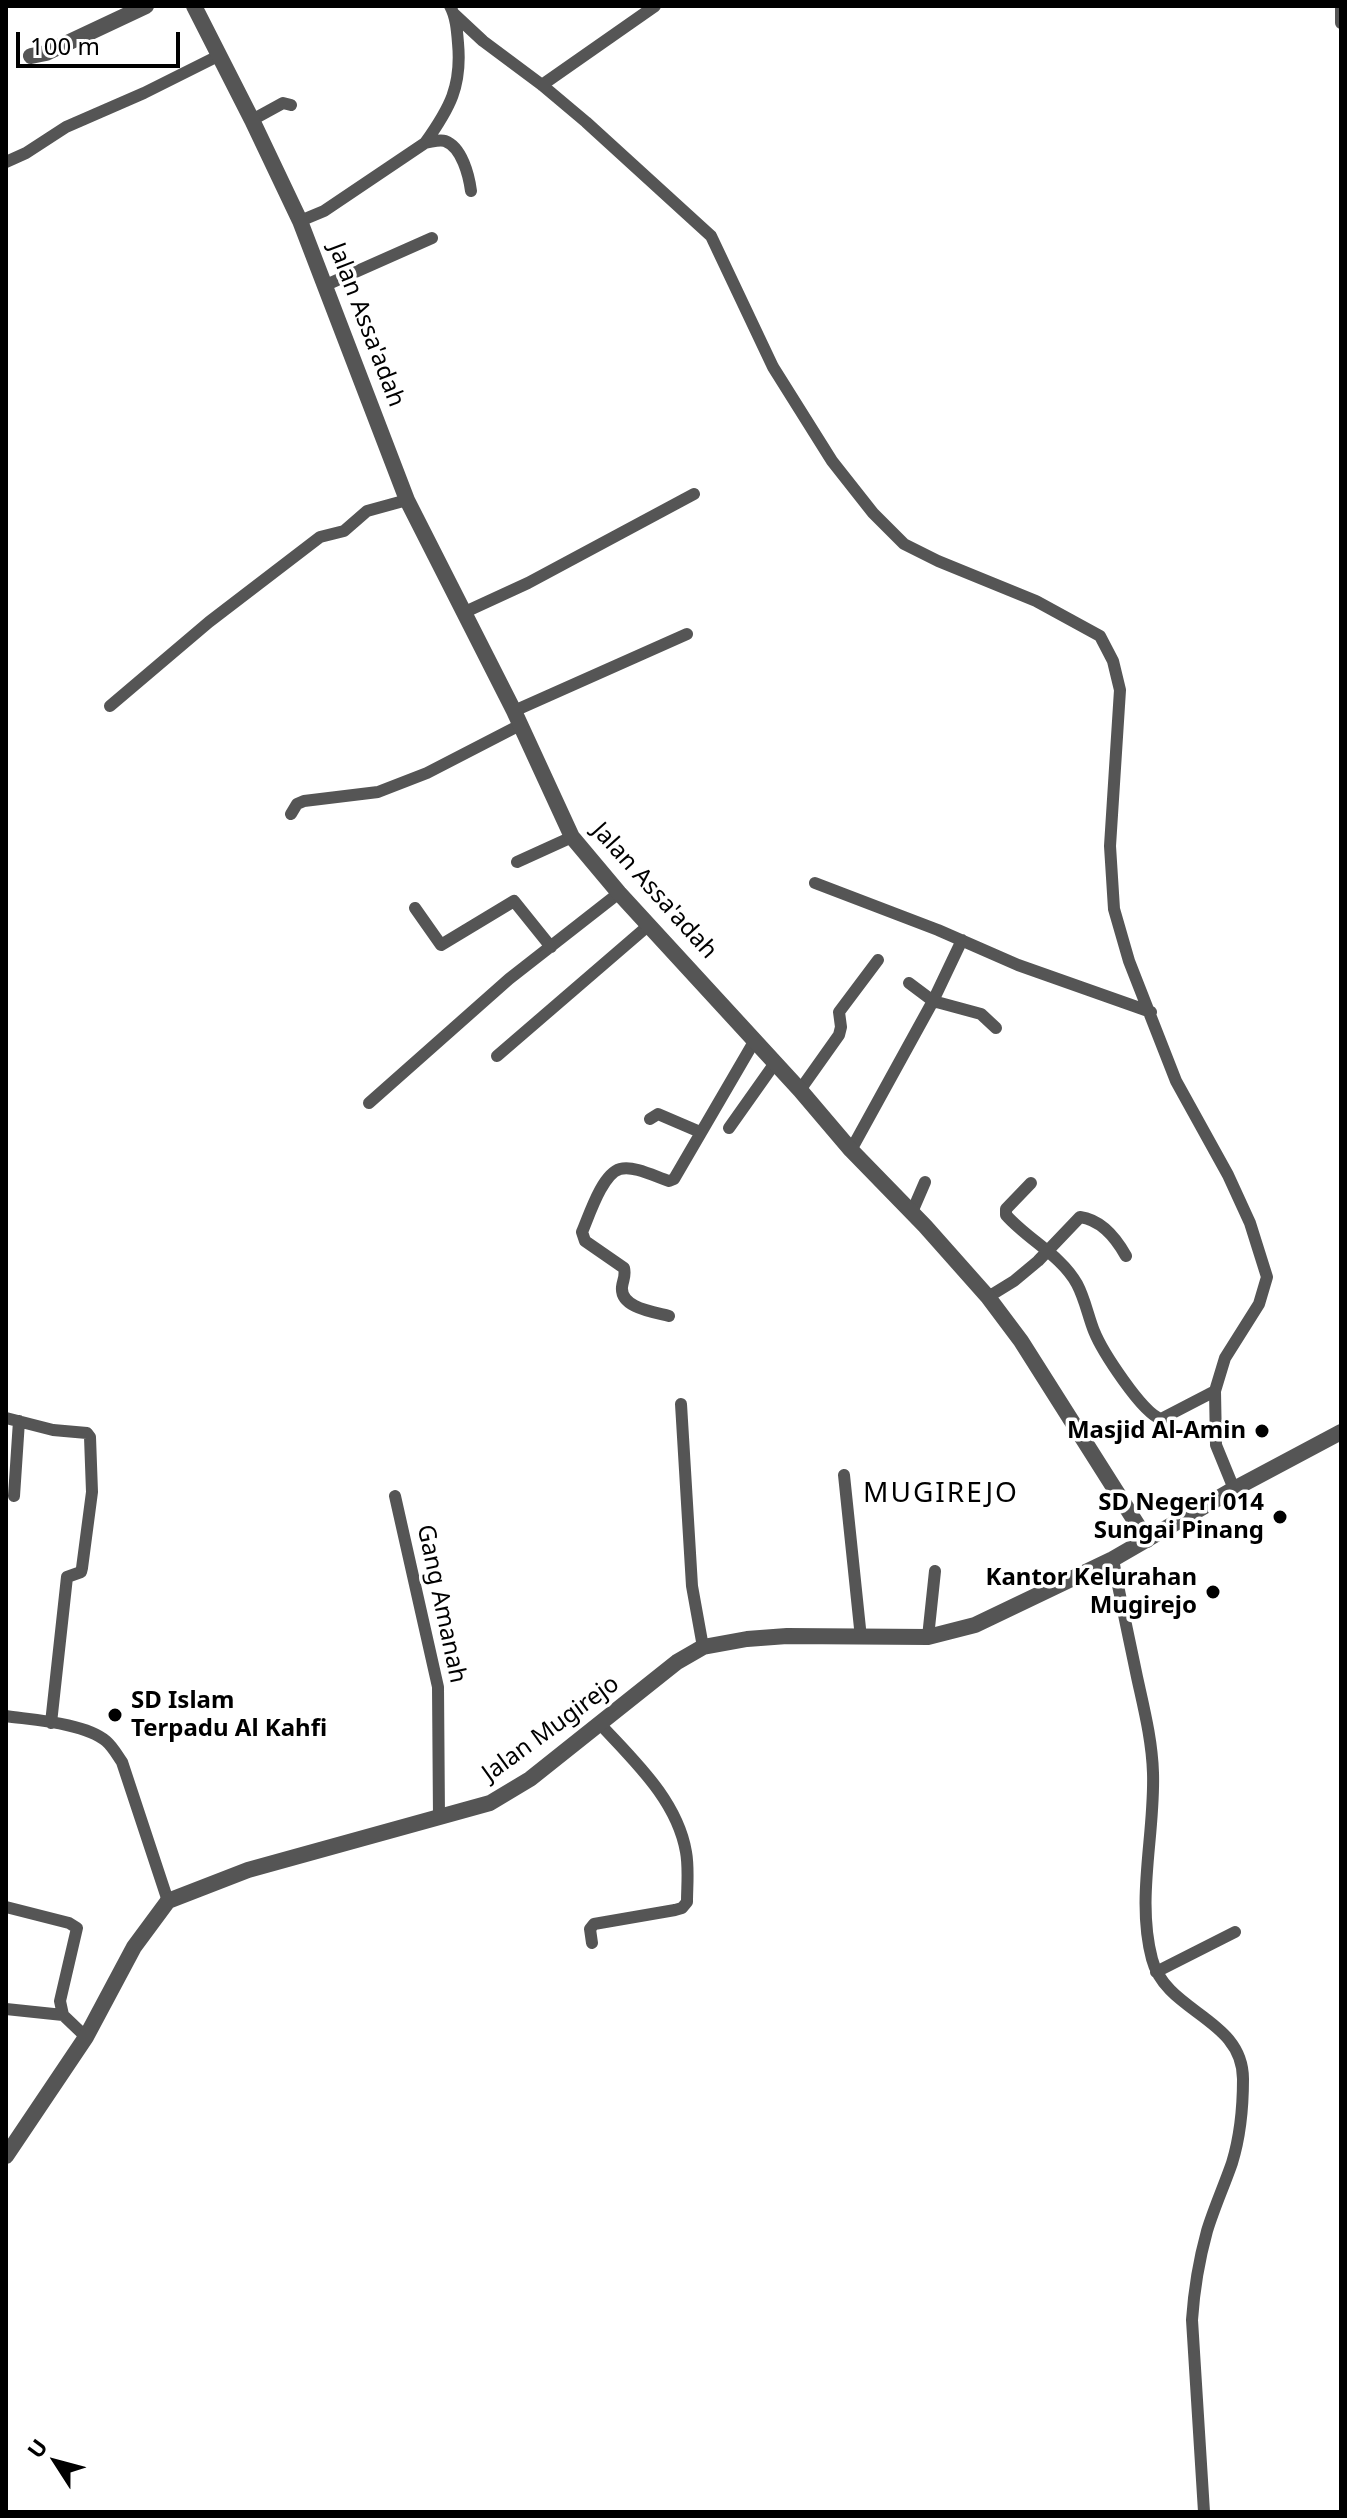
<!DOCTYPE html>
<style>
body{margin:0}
#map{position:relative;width:1347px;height:2518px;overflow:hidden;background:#fff;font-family:"Noto Sans",sans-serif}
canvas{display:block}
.frame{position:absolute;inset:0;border:8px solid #000;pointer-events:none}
.north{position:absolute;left:16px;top:2422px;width:80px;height:80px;-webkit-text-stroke:6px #fff;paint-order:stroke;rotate:306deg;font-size:22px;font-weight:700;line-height:32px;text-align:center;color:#000}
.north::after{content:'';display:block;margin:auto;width:28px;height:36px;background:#000;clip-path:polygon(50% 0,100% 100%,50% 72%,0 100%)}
.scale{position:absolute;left:16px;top:32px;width:164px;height:36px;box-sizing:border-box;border:4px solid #000;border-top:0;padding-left:10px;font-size:24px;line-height:28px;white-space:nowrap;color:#000;-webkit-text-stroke:6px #fff;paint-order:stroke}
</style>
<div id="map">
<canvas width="1347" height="2518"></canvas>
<div class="frame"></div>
<div class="north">U</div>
<div class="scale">100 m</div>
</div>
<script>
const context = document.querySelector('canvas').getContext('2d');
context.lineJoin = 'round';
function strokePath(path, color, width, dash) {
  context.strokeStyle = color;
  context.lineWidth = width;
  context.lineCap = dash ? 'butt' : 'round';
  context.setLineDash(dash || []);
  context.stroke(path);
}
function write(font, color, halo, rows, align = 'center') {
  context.font = font + ' "Noto Sans",sans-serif';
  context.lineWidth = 7;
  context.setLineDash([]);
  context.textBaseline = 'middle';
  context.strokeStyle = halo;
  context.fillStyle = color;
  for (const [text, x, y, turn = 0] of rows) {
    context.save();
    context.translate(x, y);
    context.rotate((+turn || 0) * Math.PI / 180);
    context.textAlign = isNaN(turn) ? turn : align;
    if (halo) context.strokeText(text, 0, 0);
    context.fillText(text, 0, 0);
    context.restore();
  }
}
const minor = new Path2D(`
 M1341 7V23
 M454 14 483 41 542 85 586 122 711 236 773 367 832 461 873 513 904 544 938 561 1036 601 1100 636 1113 661 1120 690 1110 846 1114 909 1129 961 1176 1081 1228 1175 1250 1223 1267 1277 1259 1304 1225 1358 1215 1391 1216 1445 1234 1489
 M542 85 655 6
 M252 120 283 103 291 105
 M425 143C450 108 462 86 458 43 457 30 456 17 450 6
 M6 162 26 153 66 127 144 93 218 56
 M300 221 324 211 425 143C432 142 439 139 445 141 462 147 469 176 471 191
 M326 285 432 238
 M465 612 528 583 694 494
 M110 706 209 622 320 537 344 531 367 511 407 500
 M514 711 687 634
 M291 814 297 804 304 801 378 792 427 773 520 725
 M517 862 572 837
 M815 883 938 930 1018 965 1151 1012
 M415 908 441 945 514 901 551 947
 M962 940 933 1001 981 1014 996 1028
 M497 1056 649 925
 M800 1090 839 1035 841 1027 839 1012 878 960
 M369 1103 509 979 619 893
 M650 1119 658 1114 700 1132
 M729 1128 775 1063
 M851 1150 933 1001 909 983
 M1031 1183 1006 1209V1215C1028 1240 1061 1255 1077 1284 1085 1299 1088 1316 1094 1331 1102 1351 1142 1413 1161 1419L1215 1391
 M912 1212 925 1182
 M988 1297 1014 1281 1038 1261 1080 1217C1102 1220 1116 1238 1126 1256
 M669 1316C654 1312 620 1308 622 1287 623 1279 626 1276 624 1268L585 1241 582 1232C589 1216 602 1174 620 1169 634 1165 656 1177 669 1181L674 1179 755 1040
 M681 1404 692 1586 703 1647
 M6 1418 53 1430 87 1433 90 1437 92 1492 82 1568 81 1572 67 1577 51 1723
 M844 1475 861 1638
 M14 1496 19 1421
 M395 1496 438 1687 439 1818
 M1113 1559C1120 1598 1129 1638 1137 1677 1144 1709 1152 1740 1153 1773 1155 1834 1136 1899 1152 1959 1166 2013 1243 2018 1243 2079 1243 2106 1240 2137 1232 2163 1224 2186 1214 2208 1207 2231 1199 2260 1194 2290 1192 2320L1204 2512
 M928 1637 935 1571
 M6 1716C33 1720 85 1723 106 1741 113 1747 117 1755 122 1762L168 1901
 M6 1907 69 1923 77 1928 60 2001 63 2015 86 2037
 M592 1943 590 1929 594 1924 675 1910 682 1908 687 1902C687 1886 689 1868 686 1852 677 1800 634 1761 600 1724
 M1156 1972 1235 1932
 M6 2009 63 2015`);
const tertiary = new Path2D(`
 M194 6 252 120 300 221 407 500 514 711 572 837 619 893 800 1090 851 1150 925 1226 988 1297 1021 1341 1147 1540
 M31 56 46 53 146 6
 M6 2156 86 2037 134 1947 168 1901 248 1870 490 1803 530 1779 677 1662 703 1647 747 1639 787 1636 928 1637 975 1625 1113 1559 1234 1489 1341 1432`);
const markers = [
 [1262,1431,8,"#000"],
 [1280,1517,8,"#000"],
 [1213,1592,8,"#000"],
 [115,1715,8,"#000"]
];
const streetNames = [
 ["Jalan Assa'adah",366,325,69],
 ["Jalan Assa'adah",654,891,48],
 ["Gang Amanah",441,1604,78],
 ["Jalan Mugirejo",551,1729,-36]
];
const poiNames = [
 ["Masjid Al-Amin",1246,1431],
 ["SD Negeri 014",1264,1503],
 ["Sungai Pinang",1264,1531],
 ["Kantor Kelurahan",1197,1578],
 ["Mugirejo",1197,1606],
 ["SD Islam",131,1701,"left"],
 ["Terpadu Al Kahfi",131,1729,"left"]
];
const quarterNames = [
 ["MUGIREJO",941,1494]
];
strokePath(minor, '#555', 12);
strokePath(tertiary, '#555', 16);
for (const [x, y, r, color] of markers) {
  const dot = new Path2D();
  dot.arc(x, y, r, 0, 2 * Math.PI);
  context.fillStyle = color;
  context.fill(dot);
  strokePath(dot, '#fff', 3);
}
write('24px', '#000', '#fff', streetNames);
write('bold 24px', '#000', '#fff', poiNames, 'right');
context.letterSpacing = '2px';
write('28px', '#000', '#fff', quarterNames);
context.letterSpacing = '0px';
</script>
